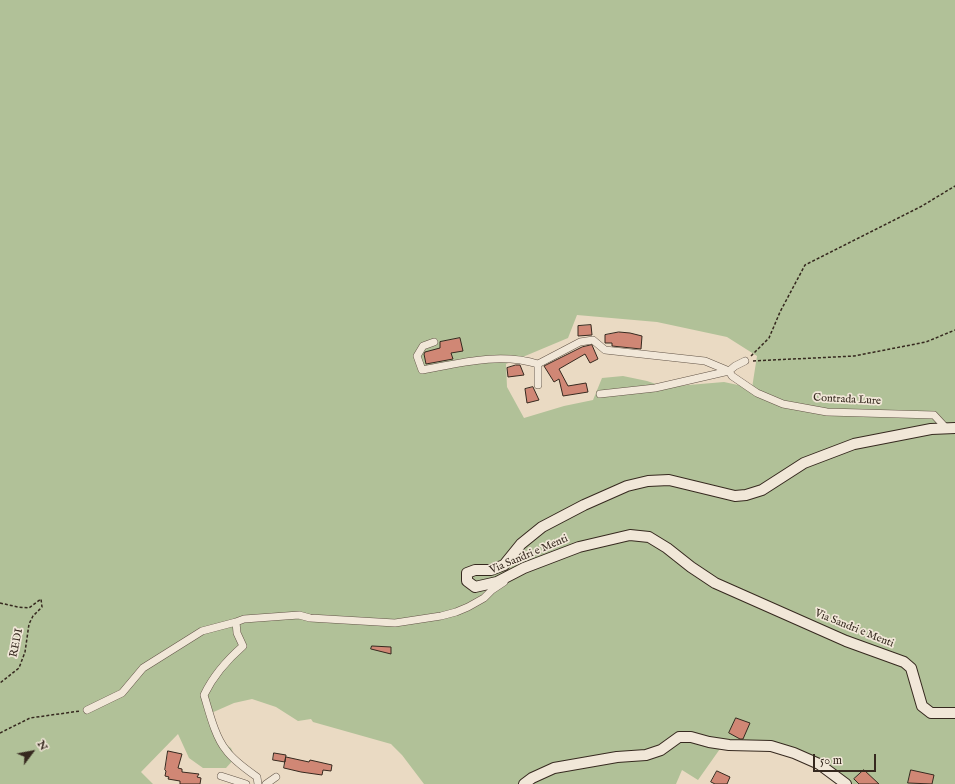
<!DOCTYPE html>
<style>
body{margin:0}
#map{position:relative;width:955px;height:784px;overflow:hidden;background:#eadac3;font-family:"IM FELL English",serif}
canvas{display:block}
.north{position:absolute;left:12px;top:732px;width:40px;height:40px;-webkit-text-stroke:3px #f1e7d8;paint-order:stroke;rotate:58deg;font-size:11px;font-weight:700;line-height:16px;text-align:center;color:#36291f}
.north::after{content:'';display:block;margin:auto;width:14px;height:18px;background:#36291f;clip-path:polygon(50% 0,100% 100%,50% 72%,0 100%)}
.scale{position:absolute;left:813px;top:754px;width:63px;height:18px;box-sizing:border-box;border:2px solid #36291f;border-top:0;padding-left:5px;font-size:12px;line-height:14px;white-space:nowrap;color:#36291f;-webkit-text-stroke:3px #f1e7d8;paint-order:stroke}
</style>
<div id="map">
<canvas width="955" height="784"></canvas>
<div class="north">N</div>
<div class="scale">50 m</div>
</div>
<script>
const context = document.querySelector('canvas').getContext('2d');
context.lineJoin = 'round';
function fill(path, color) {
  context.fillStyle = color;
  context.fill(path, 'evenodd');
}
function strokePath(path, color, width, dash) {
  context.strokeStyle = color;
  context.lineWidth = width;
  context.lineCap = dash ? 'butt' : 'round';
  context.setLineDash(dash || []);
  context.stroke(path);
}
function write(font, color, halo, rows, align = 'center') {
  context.font = font + ' "IM FELL English",serif';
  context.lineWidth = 3.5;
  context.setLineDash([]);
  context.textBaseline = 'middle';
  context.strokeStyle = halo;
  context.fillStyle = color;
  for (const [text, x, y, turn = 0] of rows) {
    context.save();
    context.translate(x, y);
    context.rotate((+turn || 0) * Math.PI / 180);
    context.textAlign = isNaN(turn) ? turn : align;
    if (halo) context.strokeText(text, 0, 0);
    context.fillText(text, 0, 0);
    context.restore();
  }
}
const green = new Path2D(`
 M0 0H955V784H843L815 765 783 750 722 746 698 780 682 770 676 784H424L402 755 391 744 313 722 311 719 298 721 276 707 252 699 234 703 209 714C210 730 217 740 231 748L235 758 226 768H203L189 758 178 734 141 772 153 784H0ZM577 315 657 322 727 337 757 356 752 388 724 382 665 387 647 381 623 376 602 378 593 400 564 406 524 418 507 387 506 364 568 338Z`);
const building = new Path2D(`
 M591 325 592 335 578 336V326Z
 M619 332 630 333 642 336 641 349 612 346V343H605V335Z
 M460 338 463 351 451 353 453 359 426 364 424 354 425 352 440 348V342Z
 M592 345 598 359 590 363 585 354 559 369 568 386 586 383 588 392 563 396 559 379 554 382 544 366 582 347Z
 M516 365H520L524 375 508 377 507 368Z
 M533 387 539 400 527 403 525 389Z
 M372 646 391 647V654L371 649Z
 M736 718 750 723 743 739H740L729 733Z
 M168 751 182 754 178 768 182 769V772L199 774 197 777 201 778 200 784H180V781L168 779 169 777 165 776 166 771 165 770Z
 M274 753 286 755 285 762 273 760Z
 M286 757 309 762 310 760 332 765 331 771 323 770 322 775 301 772 284 768Z
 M864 770 879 784H859L854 779Z
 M911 770 934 775 932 784 908 783Z
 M717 771 730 777 727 784H715L711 782Z`);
const path = new Path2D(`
 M751 356 769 338 780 312 805 265 922 206 955 186
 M753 361 854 356 926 342 955 330
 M0 603 18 607 29 608 41 599 42 607 33 616 29 624 25 652 19 668 0 683
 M0 733 30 718 80 711`);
const street = new Path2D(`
 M434 342 423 346 417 356 422 370C460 363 500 352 538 364
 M538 385V364L580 342 593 340 605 350 705 361 729 371 732 376 757 393 783 404 827 412 934 415 946 428
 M600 394 655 388 729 371 735 366 745 361
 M236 622 237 633 243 646C227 660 213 676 204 695 209 711 215 737 226 750 233 760 247 770 257 777L258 784
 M87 710 122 693 143 668 202 631 236 622 244 619 299 615 310 618 395 623 441 616 456 612 468 607 484 598 492 590 504 582
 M221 776 246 784
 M266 784 276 777`);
const secondary = new Path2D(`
 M955 428 931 429 854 444 804 463 762 490 746 495 735 496 669 480 648 481 627 486 584 505 542 527 521 544 504 565 491 570H475L467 573V581L475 587 497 582 524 568 579 547 630 535 649 537 667 548 691 567 715 583 846 641 904 662 911 668 922 706 931 713H955
 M524 784 532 778 554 768 617 757 646 755 661 750 679 737H691L709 742 729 745 771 746 794 753 819 764 846 784`);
const streetNames = [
 ["Contrada Lure",847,400,3],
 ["Via Sandri e Menti",529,555,-23],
 ["Via Sandri e Menti",854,629,22],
 ["REDI",17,643,-78]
];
fill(green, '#b1c198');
fill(building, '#d08775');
strokePath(building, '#36291f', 1);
strokePath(street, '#635548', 8);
strokePath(secondary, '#36291f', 12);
strokePath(path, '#36291f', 1.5, [3, 2]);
strokePath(street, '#f1e7d8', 7);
strokePath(secondary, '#f1e7d8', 10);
write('11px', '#36291f', '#f1e7d8', streetNames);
</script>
